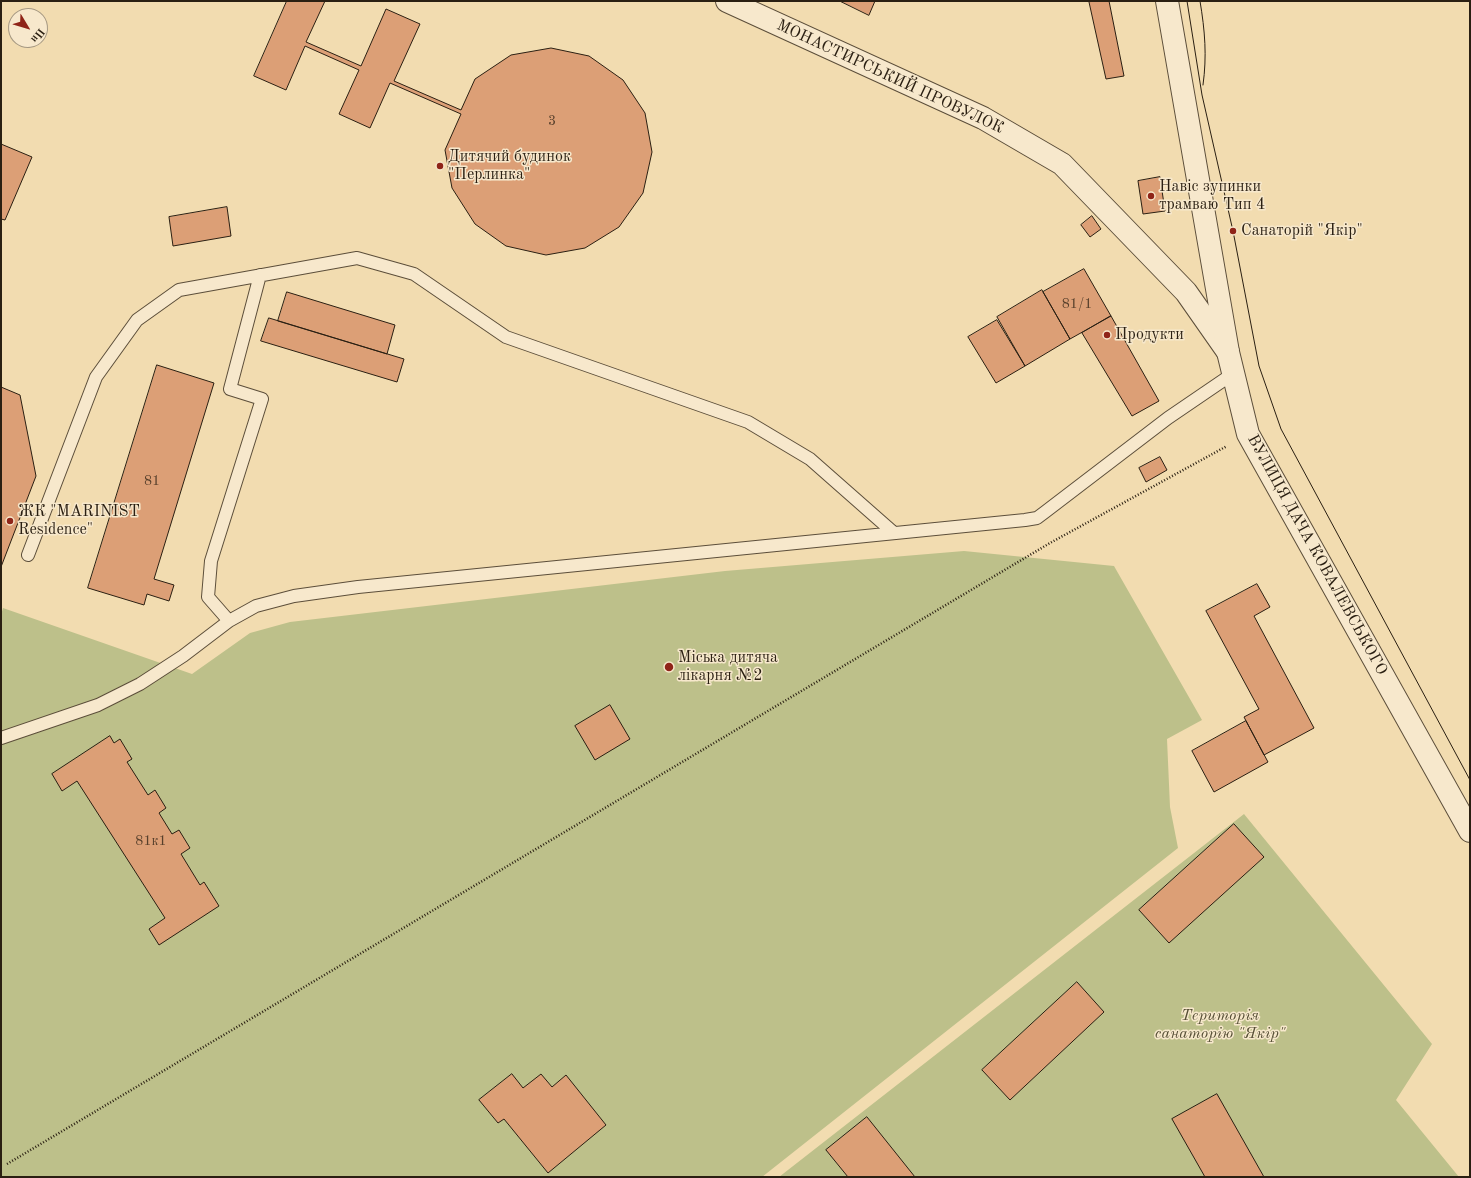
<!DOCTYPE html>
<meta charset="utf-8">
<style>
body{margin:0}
#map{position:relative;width:1471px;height:1178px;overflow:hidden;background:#f2dcb0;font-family:"Old Standard TT",serif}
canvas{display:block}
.frame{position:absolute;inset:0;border:2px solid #2a1f12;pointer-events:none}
.north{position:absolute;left:8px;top:8px;width:40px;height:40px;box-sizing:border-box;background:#f7e8cc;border:1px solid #a59882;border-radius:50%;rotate:128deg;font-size:11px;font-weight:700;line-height:16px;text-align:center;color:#2a1f12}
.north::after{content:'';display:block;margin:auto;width:14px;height:18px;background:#8f2418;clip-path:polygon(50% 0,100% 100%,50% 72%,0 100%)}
</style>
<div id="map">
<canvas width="1471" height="1178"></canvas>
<div class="frame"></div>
<div class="north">Пн</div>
</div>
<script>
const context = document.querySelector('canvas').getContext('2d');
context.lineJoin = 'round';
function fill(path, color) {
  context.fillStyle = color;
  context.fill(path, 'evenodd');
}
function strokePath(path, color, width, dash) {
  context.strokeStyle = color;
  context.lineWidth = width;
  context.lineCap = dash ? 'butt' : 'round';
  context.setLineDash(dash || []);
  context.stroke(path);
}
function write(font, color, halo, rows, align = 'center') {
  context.font = font + ' "Old Standard TT",serif';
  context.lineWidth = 3;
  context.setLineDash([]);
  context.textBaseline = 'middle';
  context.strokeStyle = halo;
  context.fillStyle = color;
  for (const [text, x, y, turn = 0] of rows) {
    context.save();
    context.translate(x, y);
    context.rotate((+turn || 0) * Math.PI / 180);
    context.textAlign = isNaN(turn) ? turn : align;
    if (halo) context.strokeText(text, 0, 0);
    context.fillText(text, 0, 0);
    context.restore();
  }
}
const green = new Path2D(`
 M964 551 1114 566 1202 720 1167 739 1170 807 1178 848 762 1177H1V615L3 608 192 674 250 633 290 622 725 571Z
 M1244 814 1432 1044 1396 1100 1459 1177H779Z`);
const building = new Path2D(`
 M287 1H325L306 42 361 66 386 9 420 24 394 81 461 110 475 79 511 55 551 48 589 56 623 80 645 113 652 152 643 193 619 227 585 248 546 255 506 246 475 224 452 188 445 150 461 114 390 83 370 128 339 114 359 70 305 46 286 90 254 76Z
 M840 1H875L869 15Z
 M1109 1 1124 76 1106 79 1089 2Z
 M1 144 32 157 5 220 1 219Z
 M1160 177 1165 211 1143 214 1138 181Z
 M227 207 231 236 173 246 169 217Z
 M1092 216 1101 229 1090 237 1081 225Z
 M1084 269 1111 316 1070 339 1043 292Z
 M1042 290 1070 339 1025 366 997 317Z
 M287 292 395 325 387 354 278 321Z
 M1111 316 1159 401 1132 416 1082 333Z
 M269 318 404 359 397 382 261 341Z
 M997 320 1025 366 996 383 968 337Z
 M157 365 214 383 154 579 174 585 169 601 147 594 144 605 88 588Z
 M1 387 20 395 36 476 1 567Z
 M1160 457 1167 470 1146 482 1139 468Z
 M1257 584 1270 607 1254 616 1314 728 1264 755 1244 717 1259 709 1206 611Z
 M610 705 630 739 595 760 575 726Z
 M1246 721 1268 762 1214 792 1192 751Z
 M110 736 114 743 120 739 132 759 127 762 148 795 155 790 166 808 159 813 172 834 179 830 190 848 181 854 200 885 204 882 219 906 159 945 149 929 165 918 77 781 62 791 52 774Z
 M1234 824 1264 857 1169 943 1139 910Z
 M1077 982 1104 1012 1010 1100 982 1070Z
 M512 1074 523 1088 541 1074 552 1087 566 1075 606 1125 548 1173 504 1119 498 1123 479 1100Z
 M1217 1094 1264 1177H1205L1172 1119Z
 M867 1117 915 1177H848L826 1150Z`);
const path = new Path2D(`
 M7 1164 1050 543 1227 446`);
const service = new Path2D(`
 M28 555 96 377 137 320 179 290 357 258 414 274 506 337 748 422 810 459 894 533
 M229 621 208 597 211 561 262 399 230 389 260 275
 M1 738 98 705 140 684 183 656 229 621 256 606 294 596 358 587 1025 520 1037 518 1045 512 1168 418 1234 373`);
const minor = new Path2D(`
 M727 1 983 118 1062 164 1186 292 1228 352`);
const tertiary = new Path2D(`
 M1167 1 1228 352 1248 434 1470 831`);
const tram = new Path2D(`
 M1187 1 1202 95 1233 231 1259 366 1281 429 1470 780
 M1200 1C1205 31 1207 56 1203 85`);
const markers = [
 [440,166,4,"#8f2418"],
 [1151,196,4,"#8f2418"],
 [1233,231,4,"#8f2418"],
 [1107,335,4,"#8f2418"],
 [10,521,4,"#8f2418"],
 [669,667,5,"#8f2418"]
];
const numberNames = [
 ["3",552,121],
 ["81/1",1077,304],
 ["81",152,481],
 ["81к1",151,841]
];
const streetNames = [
 ["МОНАСТИРСЬКИЙ ПРОВУЛОК",890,77,25],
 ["ВУЛИЦЯ ДАЧА КОВАЛЕВСЬКОГО",1317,555,61]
];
const poiNames = [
 ["Дитячий будинок",448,157],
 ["\"Перлинка\"",448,175],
 ["Навіс зупинки",1159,187],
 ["трамваю Тип 4",1159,205],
 ["Санаторій \"Якір\"",1241,231],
 ["Продукти",1115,335],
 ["ЖК \"MARINIST",18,512],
 ["Residence\"",18,530],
 ["Міська дитяча",678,658],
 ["лікарня №2",678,676]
];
const parkNames = [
 ["Територія",1220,1016],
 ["санаторію \"Якір\"",1220,1034]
];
fill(green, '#bdc08a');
fill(building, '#dc9f76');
strokePath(building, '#2a1f12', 1);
strokePath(service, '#5c4e3a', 14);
strokePath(minor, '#5c4e3a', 24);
strokePath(tertiary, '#5c4e3a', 24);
strokePath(path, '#2a1f12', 2.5, [1, 2]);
strokePath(service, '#f7e8cc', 12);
strokePath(minor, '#f7e8cc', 22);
strokePath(tertiary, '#f7e8cc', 22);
strokePath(tram, '#2a1f12', 1);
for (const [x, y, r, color] of markers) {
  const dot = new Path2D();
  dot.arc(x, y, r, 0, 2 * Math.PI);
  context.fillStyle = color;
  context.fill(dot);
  strokePath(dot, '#f7e8cc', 1.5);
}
write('14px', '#563f2b', null, numberNames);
write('16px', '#2a1f12', '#f7e8cc', streetNames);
write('16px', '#2a1f12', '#f7e8cc', poiNames, 'left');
write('italic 16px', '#564f36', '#f7e8cc', parkNames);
</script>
